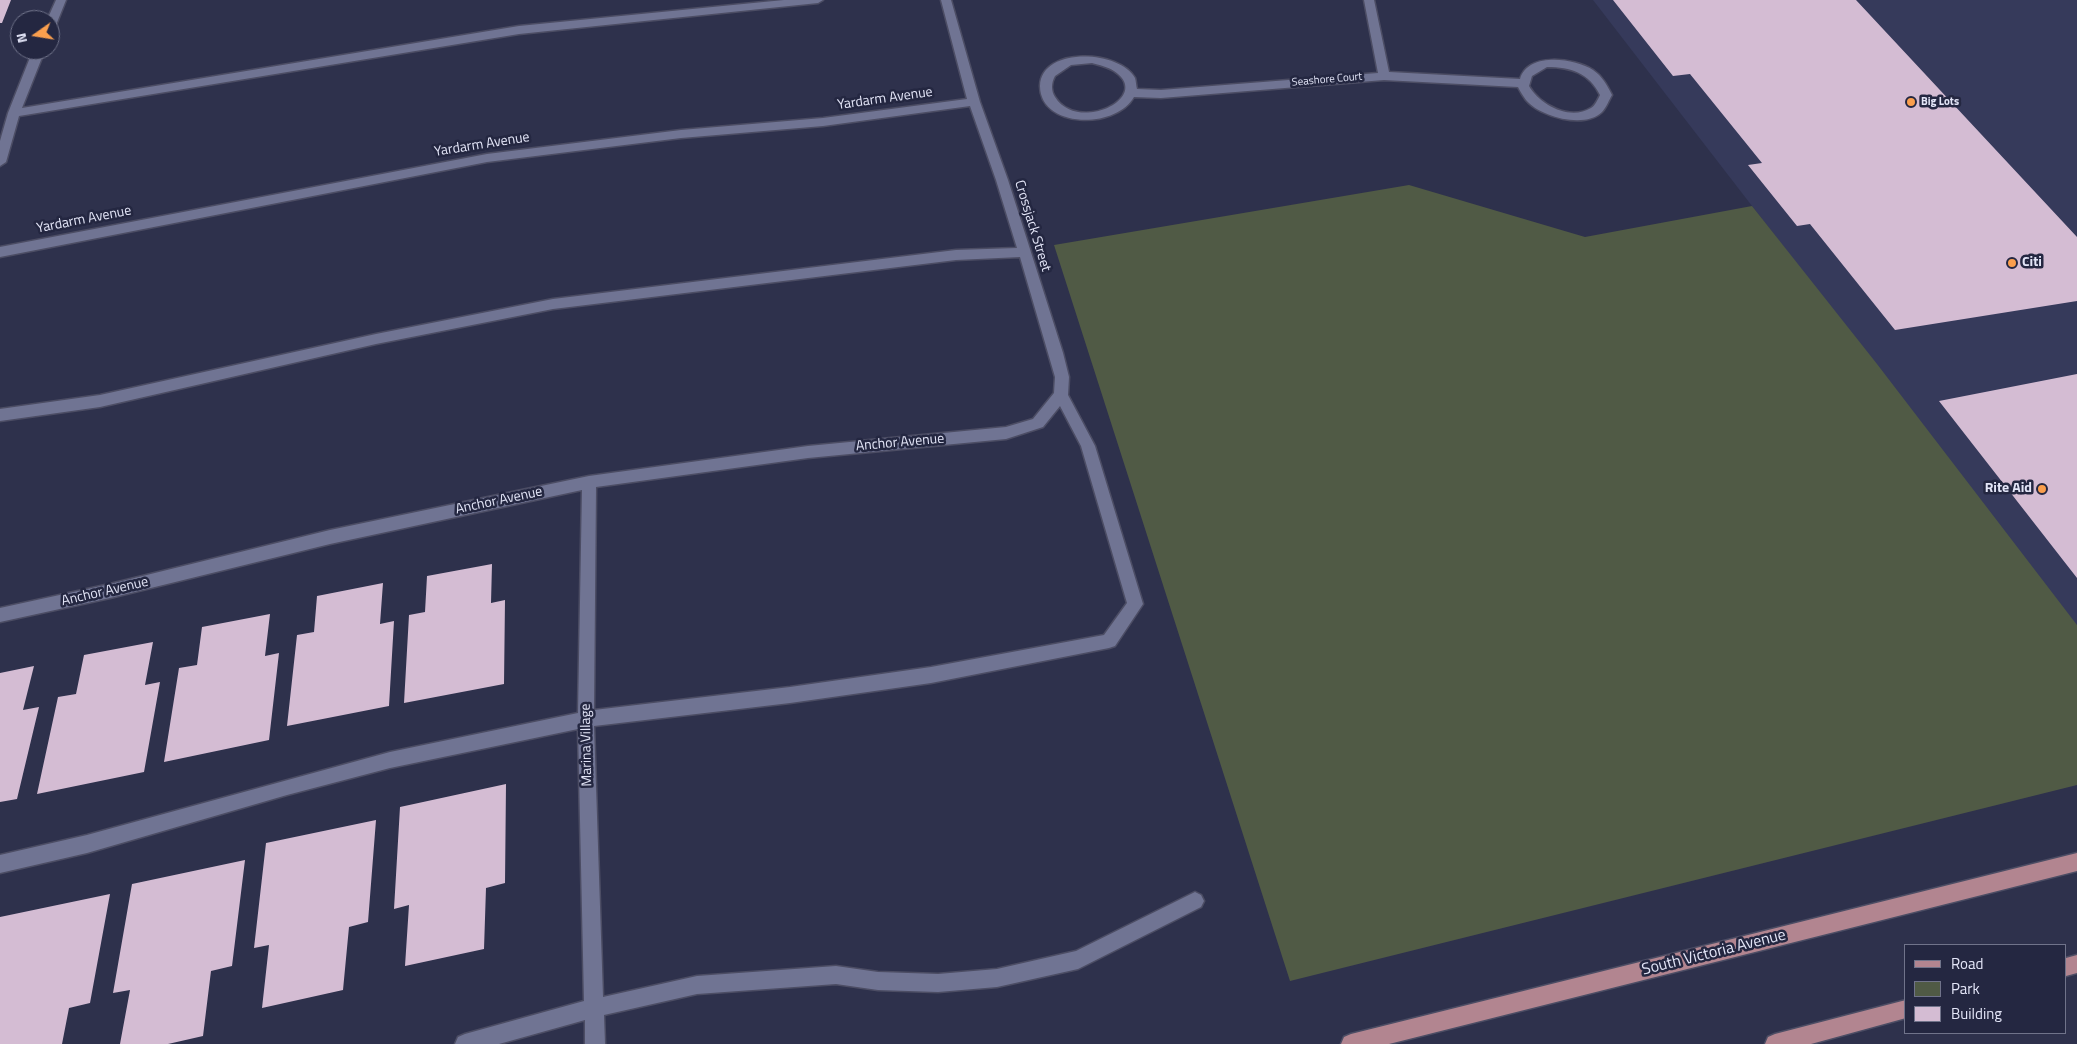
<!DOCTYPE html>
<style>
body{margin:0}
#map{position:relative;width:2077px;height:1044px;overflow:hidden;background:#2e314c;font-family:"Titillium Web",sans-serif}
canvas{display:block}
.legend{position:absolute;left:1904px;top:944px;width:162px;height:90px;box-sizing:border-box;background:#242741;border:1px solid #70738a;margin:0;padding:6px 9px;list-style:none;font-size:15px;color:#e3e5f7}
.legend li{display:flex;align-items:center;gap:10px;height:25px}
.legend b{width:25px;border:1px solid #70738a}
.north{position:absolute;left:10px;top:10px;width:50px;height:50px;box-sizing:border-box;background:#242741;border:1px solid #70738a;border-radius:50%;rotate:257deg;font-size:14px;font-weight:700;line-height:20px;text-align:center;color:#e3e5f7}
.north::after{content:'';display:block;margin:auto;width:18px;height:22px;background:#fa9f4e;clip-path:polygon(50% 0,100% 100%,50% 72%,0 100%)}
</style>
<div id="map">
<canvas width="2077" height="1044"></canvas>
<ul class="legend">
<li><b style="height:6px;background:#b28590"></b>Road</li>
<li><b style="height:14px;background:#505a45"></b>Park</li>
<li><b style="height:14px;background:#d4bcd3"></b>Building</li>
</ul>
<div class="north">N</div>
</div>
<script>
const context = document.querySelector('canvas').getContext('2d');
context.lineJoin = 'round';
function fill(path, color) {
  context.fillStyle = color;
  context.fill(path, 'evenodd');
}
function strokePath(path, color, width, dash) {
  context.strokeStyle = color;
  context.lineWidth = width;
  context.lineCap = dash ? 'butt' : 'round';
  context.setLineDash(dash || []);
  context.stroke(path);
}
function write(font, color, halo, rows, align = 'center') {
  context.font = font + ' "Titillium Web",sans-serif';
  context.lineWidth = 5;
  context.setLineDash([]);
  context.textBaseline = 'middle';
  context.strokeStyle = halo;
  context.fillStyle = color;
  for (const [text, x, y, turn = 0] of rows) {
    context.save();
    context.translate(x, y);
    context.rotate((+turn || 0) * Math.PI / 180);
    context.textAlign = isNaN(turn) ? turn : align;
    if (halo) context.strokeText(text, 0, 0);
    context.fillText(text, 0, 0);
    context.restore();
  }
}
const built = new Path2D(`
 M1593 0H2077V626L1752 206Z`);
const green = new Path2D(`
 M1409 185 1585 237 1752 206 1877 364 2077 625V785L1290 981 1054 245Z`);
const building = new Path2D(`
 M0 0H11L2 23H0Z
 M1613 0H1856L2077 237V301L1895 330 1810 224 1797 226 1748 165 1762 163 1690 74 1673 76Z
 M2077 374V578L1939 401Z
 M492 564 491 603 505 600 504 684 404 703 409 615 425 612 427 576Z
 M383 583 380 624 394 621 389 706 287 726 297 635 314 632 317 596Z
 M270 614 265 656 279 653 269 740 164 762 179 668 197 665 202 627Z
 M153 642 145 685 160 682 144 772 37 794 58 697 76 694 84 655Z
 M34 666 23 710 39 707 17 799 0 802V673Z
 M506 784 505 883 486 888 484 949 405 966 409 905 394 909 400 807Z
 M376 820 368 922 349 927 343 990 262 1008 269 945 254 948 266 843Z
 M245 860 232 966 211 971 203 1036 168 1044H120L130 990 113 993 132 884Z
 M110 894 90 1003 69 1008 62 1044H0V917Z`);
const minor = new Path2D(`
 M56 0H66L56 25 50 29V20H47Z
 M784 0H823L818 3 519 34 19 116 6 162 0 166V141L8 113 33 50H45L22 108 519 26Z
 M941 0H951L980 102 1008 180 1063 353 1069 377 1068 395 1095 446 1143 604 1115 646 1109 648 931 683 790 703 594 726 603 997 697 976 836 966 878 972 938 974 997 969 1076 951 1195 892 1201 895 1204 901 1201 907 1078 969 997 987 938 992 878 990 836 984 697 994 604 1015 605 1044H585V1020L499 1044H455L458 1037 465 1034 584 1001 578 729 390 768 287 795 87 853 0 873V855L87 835 390 752 578 713 582 490 330 544 110 598 0 622V608L110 584 330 530 589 476 808 446 1006 427 1033 419 1054 393 1055 377 1020 257 956 260 553 309 376 344 100 407 0 421V409L100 395 376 334 553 299 956 250 1017 248 996 180 970 106 823 126 681 138 487 162 0 257V247L487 154 681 130 823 118 967 99ZM1060 406 1081 446 1127 603 1104 635 931 667 790 687 594 710 596 487 808 458 1006 439 1043 427Z
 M1364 0H1374L1389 72 1520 79C1528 52 1574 58 1593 70 1602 76 1607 85 1612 95 1609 100 1606 108 1602 112 1585 129 1540 117 1526 100 1523 96 1520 91 1518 87L1384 80 1161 98 1134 97C1115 130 1040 128 1040 86 1041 46 1120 50 1135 78 1136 81 1136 86 1137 89L1161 90 1378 73ZM1092 63C1099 65 1108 67 1114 71 1154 97 1078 134 1055 97 1051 91 1051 83 1055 76L1071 65ZM1547 67C1571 67 1589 73 1600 95 1598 99 1595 106 1591 108 1570 121 1540 105 1529 86L1532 76Z`);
const major = new Path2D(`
 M2077 853V871L1389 1044H1341L1344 1037 1351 1034Z
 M2077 955V973L2066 976V958Z
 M1906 1000V1018L1811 1044H1765L1768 1037 1775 1034Z`);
const markers = [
 [1911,102,5,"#fa9f4e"],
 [2012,263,5,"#fa9f4e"],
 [2042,489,5,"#fa9f4e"]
];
const farStreetnames = [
 ["Seashore Court",1327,80,-5]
];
const farPoinames = [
 ["Big Lots",1921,102]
];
const streetNames = [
 ["Yardarm Avenue",885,99,-8],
 ["Yardarm Avenue",482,145,-9],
 ["Yardarm Avenue",84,220,-11],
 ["Crossjack Street",1032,226,73],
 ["Anchor Avenue",900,443,-5],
 ["Anchor Avenue",499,501,-12],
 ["Anchor Avenue",105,592,-13],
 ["Marina Village",587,745,-91]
];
const poiNames = [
 ["Citi",2022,263],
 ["Rite Aid",2032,489,"right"]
];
const nearStreetnames = [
 ["South Victoria Avenue",1714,953,-14]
];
fill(built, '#363a5b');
fill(green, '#505a45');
fill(building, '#d4bcd3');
strokePath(minor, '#4c4d64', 3);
strokePath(major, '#4c4d64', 3);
fill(minor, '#707493');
fill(major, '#b28590');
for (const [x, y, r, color] of markers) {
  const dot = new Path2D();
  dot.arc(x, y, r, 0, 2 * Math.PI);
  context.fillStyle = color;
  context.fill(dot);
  strokePath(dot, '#242741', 2);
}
write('11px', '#e3e5f7', '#242741', farStreetnames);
write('bold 11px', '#e3e5f7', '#242741', farPoinames, 'left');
write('14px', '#e3e5f7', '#242741', streetNames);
write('bold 14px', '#e3e5f7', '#242741', poiNames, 'left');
write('16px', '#e3e5f7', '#242741', nearStreetnames);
</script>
